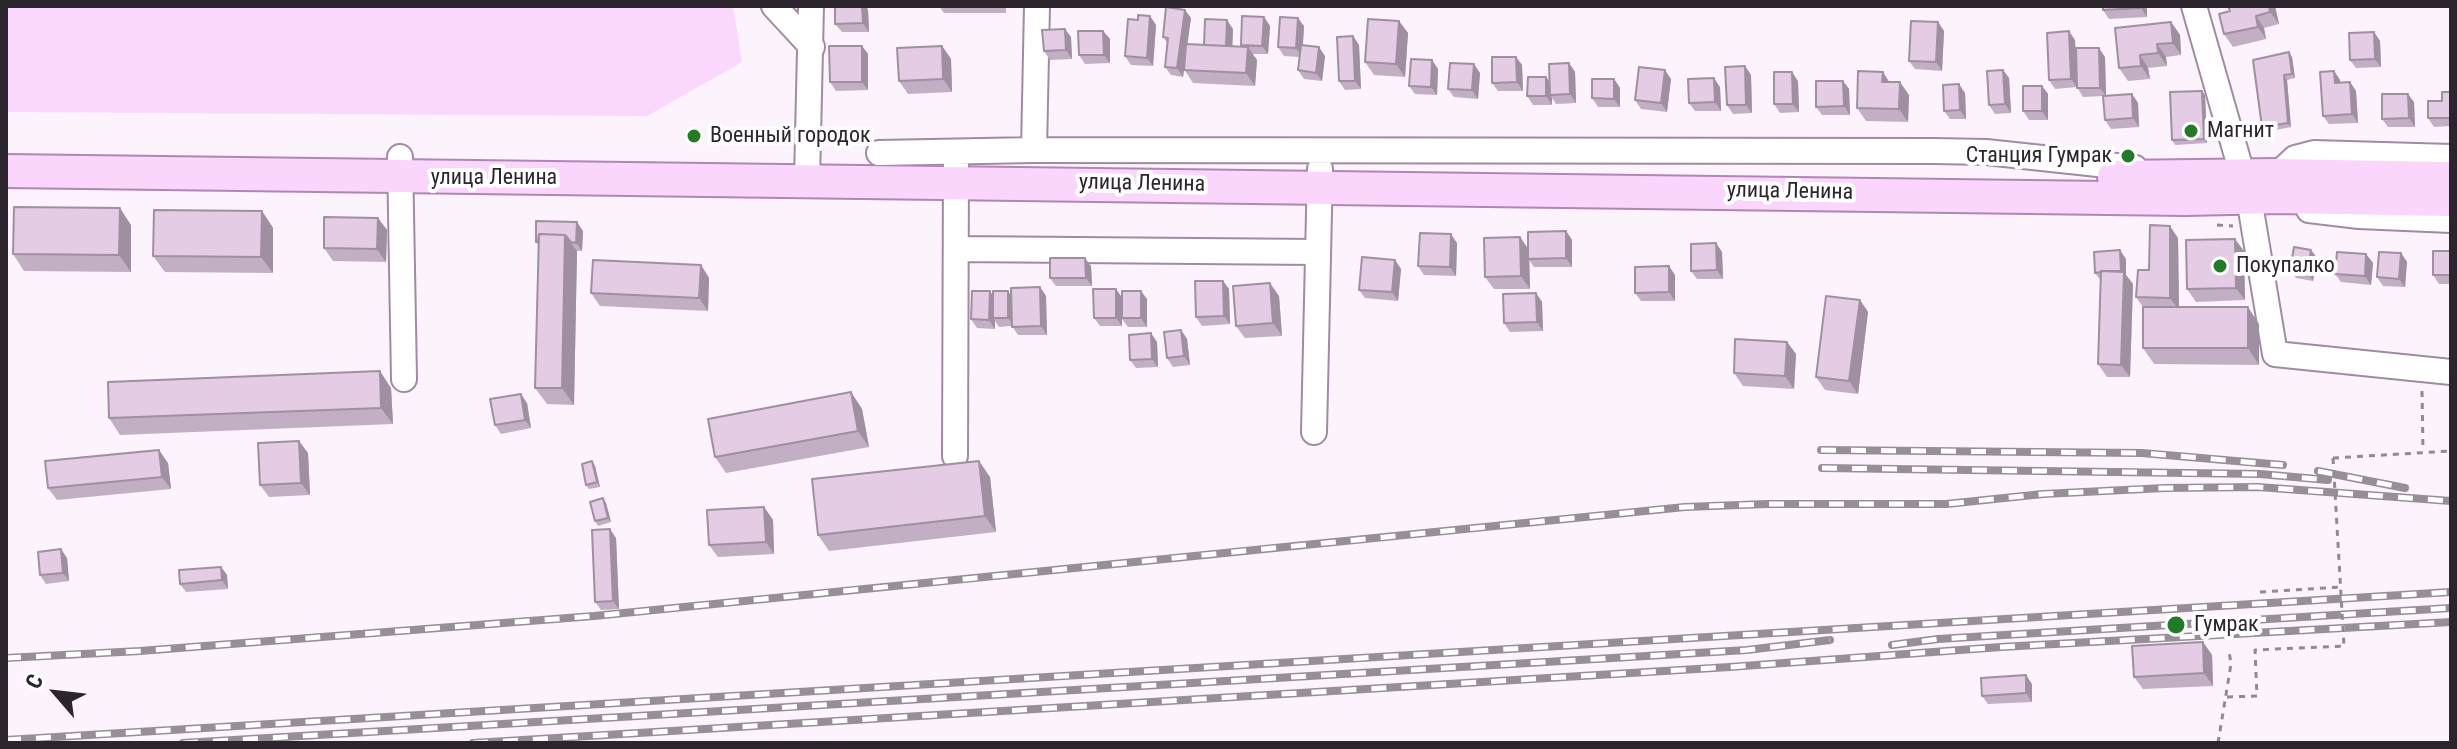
<!DOCTYPE html>
<meta charset="utf-8">
<style>
body{margin:0}
#map{position:relative;width:2457px;height:749px;overflow:hidden;background:#fcf3fd;font-family:"Roboto Condensed",sans-serif}
canvas{display:block}
.frame{position:absolute;inset:0;border:8px solid #2d252e;pointer-events:none}
.north{position:absolute;left:16px;top:653px;width:80px;height:80px;-webkit-text-stroke:6px #fff;paint-order:stroke;rotate:298deg;font-size:22px;font-weight:700;line-height:32px;text-align:center;color:#2d252e}
.north::after{content:'';display:block;margin:auto;width:28px;height:36px;background:#2d252e;clip-path:polygon(50% 0,100% 100%,50% 72%,0 100%)}
</style>
<div id="map">
<canvas width="2457" height="749"></canvas>
<div class="frame"></div>
<div class="north">С</div>
</div>
<script>
const context = document.querySelector('canvas').getContext('2d');
context.lineJoin = 'round';
function fill(path, color) {
  context.fillStyle = color;
  context.fill(path, 'evenodd');
}
function strokePath(path, color, width, dash) {
  context.strokeStyle = color;
  context.lineWidth = width;
  context.lineCap = dash ? 'butt' : 'round';
  context.setLineDash(dash || []);
  context.stroke(path);
}
function write(font, color, halo, rows, align = 'center') {
  context.font = font + ' "Roboto Condensed",sans-serif';
  context.lineWidth = 8;
  context.setLineDash([]);
  context.textBaseline = 'middle';
  context.strokeStyle = halo;
  context.fillStyle = color;
  for (const [text, x, y, turn = 0] of rows) {
    context.save();
    context.translate(x, y);
    context.rotate((+turn || 0) * Math.PI / 180);
    context.textAlign = isNaN(turn) ? turn : align;
    if (halo) context.strokeText(text, 0, 0);
    context.fillText(text, 0, 0);
    context.restore();
  }
}
const green = new Path2D(`
 M6 6H733L742 62 647 116 6 112Z`);
const path = new Path2D(`
 M2217 225 2233 226
 M2422 391 2423 451
 M2333 458 2451 451
 M2260 592 2341 587
 M2227 697 2257 696 2255 650 2344 646
 M2218 743 2231 664 2229 651`);
const minor = new Path2D(`
 M774 6 812 47
 M2194 6 2249 198 2275 354 2451 372
 M1034 150 1037 6
 M879 153 1034 150 1934 151 1986 152 2135 168
 M400 157 404 379
 M2277 175 2295 158 2314 153 2451 157
 M807 181 811 6
 M2309 210 2359 216 2451 220
 M956 249 1317 252
 M1314 432 1320 169
 M955 456 956 166`);
const major = new Path2D(`
 M6 171 2185 199 2277 197 2451 200
 M2114 177 2277 175 2444 178`);
const rail = new Path2D(`
 M1821 450 2142 453 2283 465
 M1822 468 2260 474 2328 480
 M2318 471 2405 488
 M1892 645 1938 639 2451 608
 M6 658 140 651 594 616 1685 507 1767 504H1946L2043 494 2165 488 2258 487 2451 501
 M6 740 2451 592
 M183 743 1747 650 1830 640
 M473 743 1730 667 2001 647 2451 622`);
const pathBridge = new Path2D(`
 M2333 458 2344 646`);
const wall = new Path2D(`
 M939 6H1006V13H944Z
 M2147 6V17L2109 19 2103 10Z
 M2228 6H2275L2279 24 2264 28 2266 39 2233 47 2224 34 2230 11Z
 M868 10 869 32H842L835 24Z
 M1150 16 1156 25 1153 66 1131 65 1125 56 1138 20Z
 M1264 17 1270 26 1268 54H1252L1257 60 1255 86 1193 83 1184 69 1183 77 1171 75 1165 67 1168 44 1163 37 1191 18 1187 44 1203 45 1233 29 1232 46 1243 47 1241 45Z
 M1399 21 1408 33 1405 77 1374 75 1365 62Z
 M1938 22 1944 31 1942 71 1915 69 1909 61Z
 M2171 22 2180 35 2181 55 2166 57 2167 66 2148 68 2150 79 2128 81 2119 68Z
 M1304 26 1303 45 1325 56 1322 81 1304 79 1298 70 1299 57 1284 56 1278 47Z
 M1103 31 1110 39V63L1085 64 1079 55Z
 M2374 32 2380 41 2381 67 2356 68 2350 60Z
 M1353 36 1359 45 1361 89 1345 90 1339 81Z
 M1071 37 1072 59 1050 60 1044 51Z
 M2075 40 2077 78 2105 57 2106 96 2132 94 2138 103 2139 127 2111 129 2105 120 2103 96 2083 97 2077 87 2055 89 2049 80Z
 M862 46 868 54V90L836 91 830 82Z
 M942 46 951 59 952 92 908 94 899 81Z
 M1516 57 1522 65 1523 91H1498L1492 83Z
 M2292 57 2295 78 2287 80 2291 127 2265 132 2262 127Z
 M1432 60 1438 69 1437 95 1415 94 1409 86Z
 M1569 63 1575 72 1576 103 1556 104 1552 98V105H1533L1527 96 1546 77 1550 82Z
 M1745 66 1751 75 1752 113 1733 114 1727 105Z
 M2003 70 2009 78 2011 113 1995 114 1989 105Z
 M2334 71 2340 80V83L2350 82 2356 91 2358 123 2329 124 2323 116Z
 M1883 72 1889 82 1909 95 1908 122 1866 121 1857 108Z
 M1480 73 1478 99 1454 97 1448 89Z
 M1614 79 1620 88V107H1598L1592 98Z
 M1671 79 1667 112 1641 109 1635 100Z
 M1798 81 1799 112 1780 113 1774 104Z
 M1843 81 1849 89 1850 115H1822L1816 107Z
 M2042 86 2048 94V120H2029L2023 111Z
 M1720 87 1721 111H1695L1689 103Z
 M2451 92V126L2434 127 2428 118Z
 M1965 93 1966 119H1950L1944 111Z
 M2205 95 2207 143 2175 145 2172 140Z
 M2414 102 2415 127H2388L2382 119Z
 M262 211 273 228V273L165 272 153 256Z
 M378 218 387 230 386 262 333 261 324 248Z
 M131 225V272L24 271 13 254Z
 M583 231 582 251H577L574 405 547 404 535 388 538 245 536 242Z
 M1566 231 1572 240V267H1534L1529 260 1530 289H1494L1485 277 1520 237 1528 249Z
 M2178 238 2179 307 2259 324V365L2154 364 2143 348V307L2136 297 2149 270Z
 M1457 243 1456 276 1424 275 1418 266Z
 M1716 243 1722 252 1723 279H1697L1691 271Z
 M2311 250 2317 258 2313 281 2296 278 2290 269Z
 M2244 251 2245 300 2196 302 2187 289Z
 M2450 251 2451 252V284H2439L2433 275Z
 M2401 253 2407 262 2405 287 2383 286 2377 277Z
 M2366 254 2373 263 2371 285 2341 282 2335 274Z
 M2126 259V275L2133 284 2130 377H2107L2098 364 2101 281 2095 273Z
 M1395 260 1401 269 1398 301 1365 298 1359 290Z
 M701 265 709 278 708 311 600 306 591 293Z
 M1091 266 1092 286H1056L1050 278Z
 M1675 275V301H1641L1635 293Z
 M1223 281 1229 289 1230 324 1202 326 1196 317Z
 M1040 287 1046 296 1047 335H1018L1012 326 999 327 995 321V329L977 328 971 319 993 295 1011 296Z
 M1116 289 1122 297 1147 299V327H1128L1122 319V326H1100L1094 318Z
 M1536 293 1542 302 1543 331 1510 332 1504 323Z
 M1279 296 1282 336 1245 338 1236 326Z
 M1860 300 1868 312 1858 394 1825 390 1816 377Z
 M1181 330 1187 339 1190 365 1173 367 1167 358Z
 M1157 342 1158 367 1136 368 1130 360Z
 M1787 342 1796 354 1794 389 1743 386 1734 373Z
 M391 388 393 424 120 435 109 418Z
 M851 392 862 409 869 447 726 473 715 457Z
 M527 403 531 428 501 434 495 425Z
 M308 453 310 495 269 497 260 485Z
 M168 463 171 489 57 500 48 488Z
 M595 466 600 487 589 489 586 485Z
 M990 477 996 532 829 551 818 535Z
 M606 503 611 522 598 526 595 521Z
 M764 507 773 520 774 554 718 557 709 545Z
 M616 538 619 609 601 610 595 602Z
 M67 558 69 581 46 584 40 575Z
 M221 567 227 575 228 589 186 592 180 584Z
 M2203 642 2212 655 2213 686 2143 689 2134 677Z
 M2032 684V702L1988 704 1982 696Z`);
const shadedWall = new Path2D(`
 M862 6H866L868 10 869 32 863 23Z
 M2141 6H2147V17L2141 8Z
 M2269 6H2275L2279 24 2270 12Z
 M1185 10 1191 18 1183 77 1177 68Z
 M1150 16 1156 25 1153 66 1147 58Z
 M2256 16 2264 28 2266 39 2258 27Z
 M1264 17 1270 26 1268 54 1262 46Z
 M1298 18 1304 26 1302 57 1296 48Z
 M1227 20 1233 29 1232 56 1226 47Z
 M1399 21 1408 33 1405 77 1396 64Z
 M1938 22 1944 31 1942 71 1936 62Z
 M2171 22 2180 35 2181 55 2173 43Z
 M1065 29 1071 37 1072 59 1066 50Z
 M1103 31 1110 39V63L1104 55Z
 M2069 31 2075 40 2077 87 2071 79Z
 M2374 32 2380 41 2381 67 2375 59Z
 M1353 36 1359 45 1361 89 1355 81Z
 M2157 44 2166 57 2167 66 2158 53Z
 M862 46 868 54V90L862 82Z
 M942 46 951 59 952 92 943 79Z
 M1248 47 1257 60 1255 86 1246 73Z
 M1319 47 1325 56 1322 81 1316 73Z
 M2099 48 2105 57 2106 96 2100 88Z
 M2289 52 2292 57 2295 78 2292 74Z
 M2140 55 2148 68 2150 79 2141 66Z
 M1516 57 1522 65 1523 91 1517 82Z
 M1432 60 1438 69 1437 95 1431 87Z
 M1569 63 1575 72 1576 103 1570 94Z
 M1474 64 1480 73 1478 99 1472 90Z
 M1745 66 1751 75 1752 113 1746 105Z
 M1665 70 1671 79 1667 112 1661 103Z
 M2003 70 2009 78 2011 113 2005 104Z
 M2334 71 2340 80 2341 92 2335 83Z
 M1792 72 1798 81 1799 112 1793 104Z
 M1883 72 1891 85 1882 82Z
 M2284 75 2287 80 2291 127 2288 123Z
 M1546 77 1552 85 1550 95 1552 98V105L1546 96Z
 M1714 78 1720 87 1721 111 1715 102Z
 M1614 79 1620 88V107L1614 99Z
 M1843 81 1849 89 1850 115 1844 106Z
 M1900 82 1909 95 1908 122 1899 109Z
 M2350 82 2356 91 2358 123 2352 114Z
 M1959 84 1965 93 1966 119 1960 110Z
 M2042 86 2048 94V120L2042 111Z
 M2202 91 2205 95 2207 143 2204 139Z
 M2132 94 2138 103 2139 127 2133 118Z
 M2408 94 2414 102 2415 127 2409 118Z
 M120 208 131 225V272L119 255Z
 M262 211 273 228V273L261 257Z
 M378 218 387 230 386 262 377 249Z
 M577 222 583 231 582 251 576 243Z
 M2170 226 2178 238 2179 310 2170 298Z
 M1566 231 1572 240V267L1566 258Z
 M1451 234 1457 243 1456 276 1450 267Z
 M565 235 577 251 574 405 562 388Z
 M1520 237 1529 250 1530 289 1521 276Z
 M2235 239 2244 251 2245 300 2236 288Z
 M1716 243 1722 252 1723 279 1717 270Z
 M2120 250 2126 259V275L2133 284 2130 377 2121 365Z
 M2311 250 2317 258 2313 281 2307 272Z
 M2401 253 2407 262 2405 287 2399 279Z
 M2366 254 2373 263 2371 285 2365 276Z
 M1085 258 1091 266 1092 286 1086 278Z
 M1395 260 1401 269 1398 301 1392 292Z
 M701 265 709 278 708 311 699 298Z
 M1669 266 1675 275V301L1669 292Z
 M1223 281 1229 289 1230 324 1224 316Z
 M1270 283 1279 296 1282 336 1273 323Z
 M1040 287 1046 296 1047 335 1041 326Z
 M1116 289 1122 298V326L1116 318Z
 M990 291 996 300 993 318 995 321V329L989 320Z
 M1008 291 1014 299V326L1008 318Z
 M1141 291 1147 299V327L1141 318Z
 M1536 293 1542 302 1543 331 1537 322Z
 M1860 300 1868 312 1858 394 1849 381Z
 M2248 307 2259 324V365L2248 348Z
 M1181 330 1187 339 1190 365 1184 356Z
 M1151 333 1157 342 1158 367 1152 359Z
 M1787 342 1796 354 1794 389 1785 376Z
 M380 371 391 388 393 424 381 408Z
 M851 392 862 409 869 447 858 431Z
 M521 394 527 403 531 428 525 420Z
 M299 441 308 453 310 495 301 483Z
 M159 450 168 463 171 489 162 477Z
 M592 461 595 466 600 487 597 482Z
 M979 461 990 477 996 532 985 516Z
 M603 498 606 503 611 522 608 518Z
 M764 507 773 520 774 554 766 542Z
 M610 529 616 538 619 609 613 601Z
 M61 549 67 558 69 581 63 573Z
 M221 567 227 575 228 589 222 580Z
 M2203 642 2212 655 2213 686 2204 673Z
 M2026 675 2032 684V702L2026 693Z`);
const building = new Path2D(`
 M835 6H862L863 23 835 24Z
 M2103 6H2141V8L2103 10Z
 M2228 6H2269L2270 12 2256 16 2258 27 2224 34 2219 14 2230 11Z
 M1166 7 1185 10 1177 68 1165 67 1168 38 1163 37Z
 M1138 15 1150 16 1147 58 1125 56 1128 19 1138 20Z
 M1242 16 1264 17 1262 46 1241 45Z
 M1280 17 1298 18 1296 48 1278 47Z
 M1205 19 1227 20 1226 46 1204 45Z
 M1368 19 1399 21 1396 64 1365 62Z
 M1911 21 1938 22 1936 62 1909 61Z
 M2171 22 2173 43 2157 44 2158 53 2140 55 2141 66 2119 68 2115 28Z
 M1065 29 1066 50 1044 51 1042 30Z
 M1078 31H1103L1104 55H1079Z
 M2069 31 2071 79 2049 80 2047 33Z
 M2374 32 2375 59 2350 60 2349 33Z
 M1353 36 1355 81H1339L1337 37Z
 M1186 44 1248 47 1246 73 1184 70Z
 M1301 45 1319 47 1316 73 1298 70Z
 M829 46H862V82H830Z
 M942 46 943 79 899 81 897 48Z
 M2076 48H2099L2100 88H2077Z
 M2289 52 2292 74 2284 75 2288 123 2262 127 2253 60Z
 M1492 57H1516L1517 82 1492 83Z
 M1411 59 1432 60 1431 87 1409 86Z
 M1450 63 1474 64 1472 90 1448 89Z
 M1569 63 1570 94 1550 95 1549 64Z
 M1745 66 1746 105H1727L1725 67Z
 M1639 67 1665 70 1661 103 1635 100Z
 M2003 70 2005 104 1989 105 1987 71Z
 M1858 71 1883 72 1882 82H1900L1899 109 1857 108Z
 M2334 71 2335 83 2350 82 2352 114 2323 116 2320 72Z
 M1774 72H1792L1793 104H1774Z
 M1528 77H1546V96H1527Z
 M1714 78 1715 102 1689 103 1688 79Z
 M1592 79H1614V99L1592 98Z
 M1816 81H1843L1844 106 1816 107Z
 M1959 84 1960 110 1944 111 1943 85Z
 M2023 86H2042V111H2023Z
 M2202 91 2204 139 2172 140 2170 92Z
 M2442 92H2451V118H2428V101H2442Z
 M2132 94 2133 118 2105 120 2103 96Z
 M2382 94H2408L2409 118 2382 119Z
 M14 207 120 208 119 255 13 254Z
 M154 210 262 211 261 257 153 256Z
 M324 217 378 218 377 249 324 248Z
 M536 221 577 222 576 243 571 242 565 235 539 234 538 242H536Z
 M2150 225 2170 226V298L2136 297 2138 270H2149Z
 M1566 231V258L1528 259V232Z
 M1420 233 1451 234 1450 267 1418 266Z
 M539 234 565 235 562 388H535Z
 M1520 237 1521 276 1485 277 1484 238Z
 M2235 239 2236 288 2187 289 2186 240Z
 M1716 243 1717 270 1691 271V244Z
 M2294 247 2311 250 2307 272 2290 269Z
 M2120 250 2121 271H2101V272L2095 273 2094 252Z
 M2433 251H2450V275H2433Z
 M2337 252 2366 254 2365 276 2335 274Z
 M2379 252 2401 253 2399 279 2377 277Z
 M1362 257 1395 260 1392 292 1359 290Z
 M1050 258H1085L1086 278H1050Z
 M593 260 701 265 699 298 591 293Z
 M1669 266V292L1635 293V267Z
 M2101 271 2124 272 2121 365 2098 364Z
 M1195 281H1223L1224 316 1196 317Z
 M1270 283 1273 323 1236 326 1233 286Z
 M1040 287 1041 326 1012 327 1011 288Z
 M1093 289H1116V318H1094Z
 M972 291H990L989 320 971 319Z
 M993 291H1008V318H993Z
 M1122 291H1141V318H1122Z
 M1536 293 1537 322 1504 323 1503 294Z
 M1826 296 1860 300 1849 381 1816 377Z
 M2143 307H2248V348H2143Z
 M1181 330 1184 356 1167 358 1164 332Z
 M1151 333 1152 359 1130 360 1129 335Z
 M1735 339 1787 342 1785 376 1734 373Z
 M380 371 381 408 109 418 108 382Z
 M851 392 858 431 715 457 708 419Z
 M521 394 525 420 495 425 490 399Z
 M299 441 301 483 260 485 258 443Z
 M159 450 162 477 48 488 45 461Z
 M592 461 597 482 586 485 582 464Z
 M979 461 985 516 818 535 812 479Z
 M603 498 608 518 595 521 590 502Z
 M764 507 766 542 709 545 707 510Z
 M610 529 613 601 595 602 592 530Z
 M61 549 63 573 40 575 38 552Z
 M221 567 222 580 180 584 179 570Z
 M2203 642 2204 673 2134 677 2132 646Z
 M2026 675V693L1982 696 1981 678Z`);
const markers = [
 [2191,131,8,"#237a27"],
 [694,136,8,"#237a27"],
 [2128,156,8,"#237a27"],
 [2220,266,8,"#237a27"],
 [2176,625,10,"#237a27"]
];
const poiNames = [
 ["Магнит",2207,131],
 ["Военный городок",710,136],
 ["Станция Гумрак",2112,156,"right"],
 ["Покупалко",2236,266],
 ["Гумрак",2194,625]
];
const streetNames = [
 ["улица Ленина",494,178],
 ["улица Ленина",1142,184,1],
 ["улица Ленина",1790,192,1]
];
fill(green, '#fad8fd');
strokePath(minor, '#a08ba2', 28);
strokePath(major, '#b086b4', 36);
strokePath(path, '#928993', 3, [6, 6]);
strokePath(minor, '#fff', 24);
strokePath(major, '#fad6fd', 32);
strokePath(rail, '#978e98', 8);
strokePath(rail, '#fff', 5, [15]);
strokePath(pathBridge, '#928993', 3, [6, 6]);
fill(wall, '#c3afc4');
fill(shadedWall, '#9f8fa0');
fill(building, '#e3cce4');
strokePath(building, '#9f8fa0', 2);
for (const [x, y, r, color] of markers) {
  const dot = new Path2D();
  dot.arc(x, y, r, 0, 2 * Math.PI);
  context.fillStyle = color;
  context.fill(dot);
  strokePath(dot, '#fff', 3);
}
write('22px', '#2d252e', '#fff', poiNames, 'left');
write('22px', '#2d252e', '#fff', streetNames);
</script>
